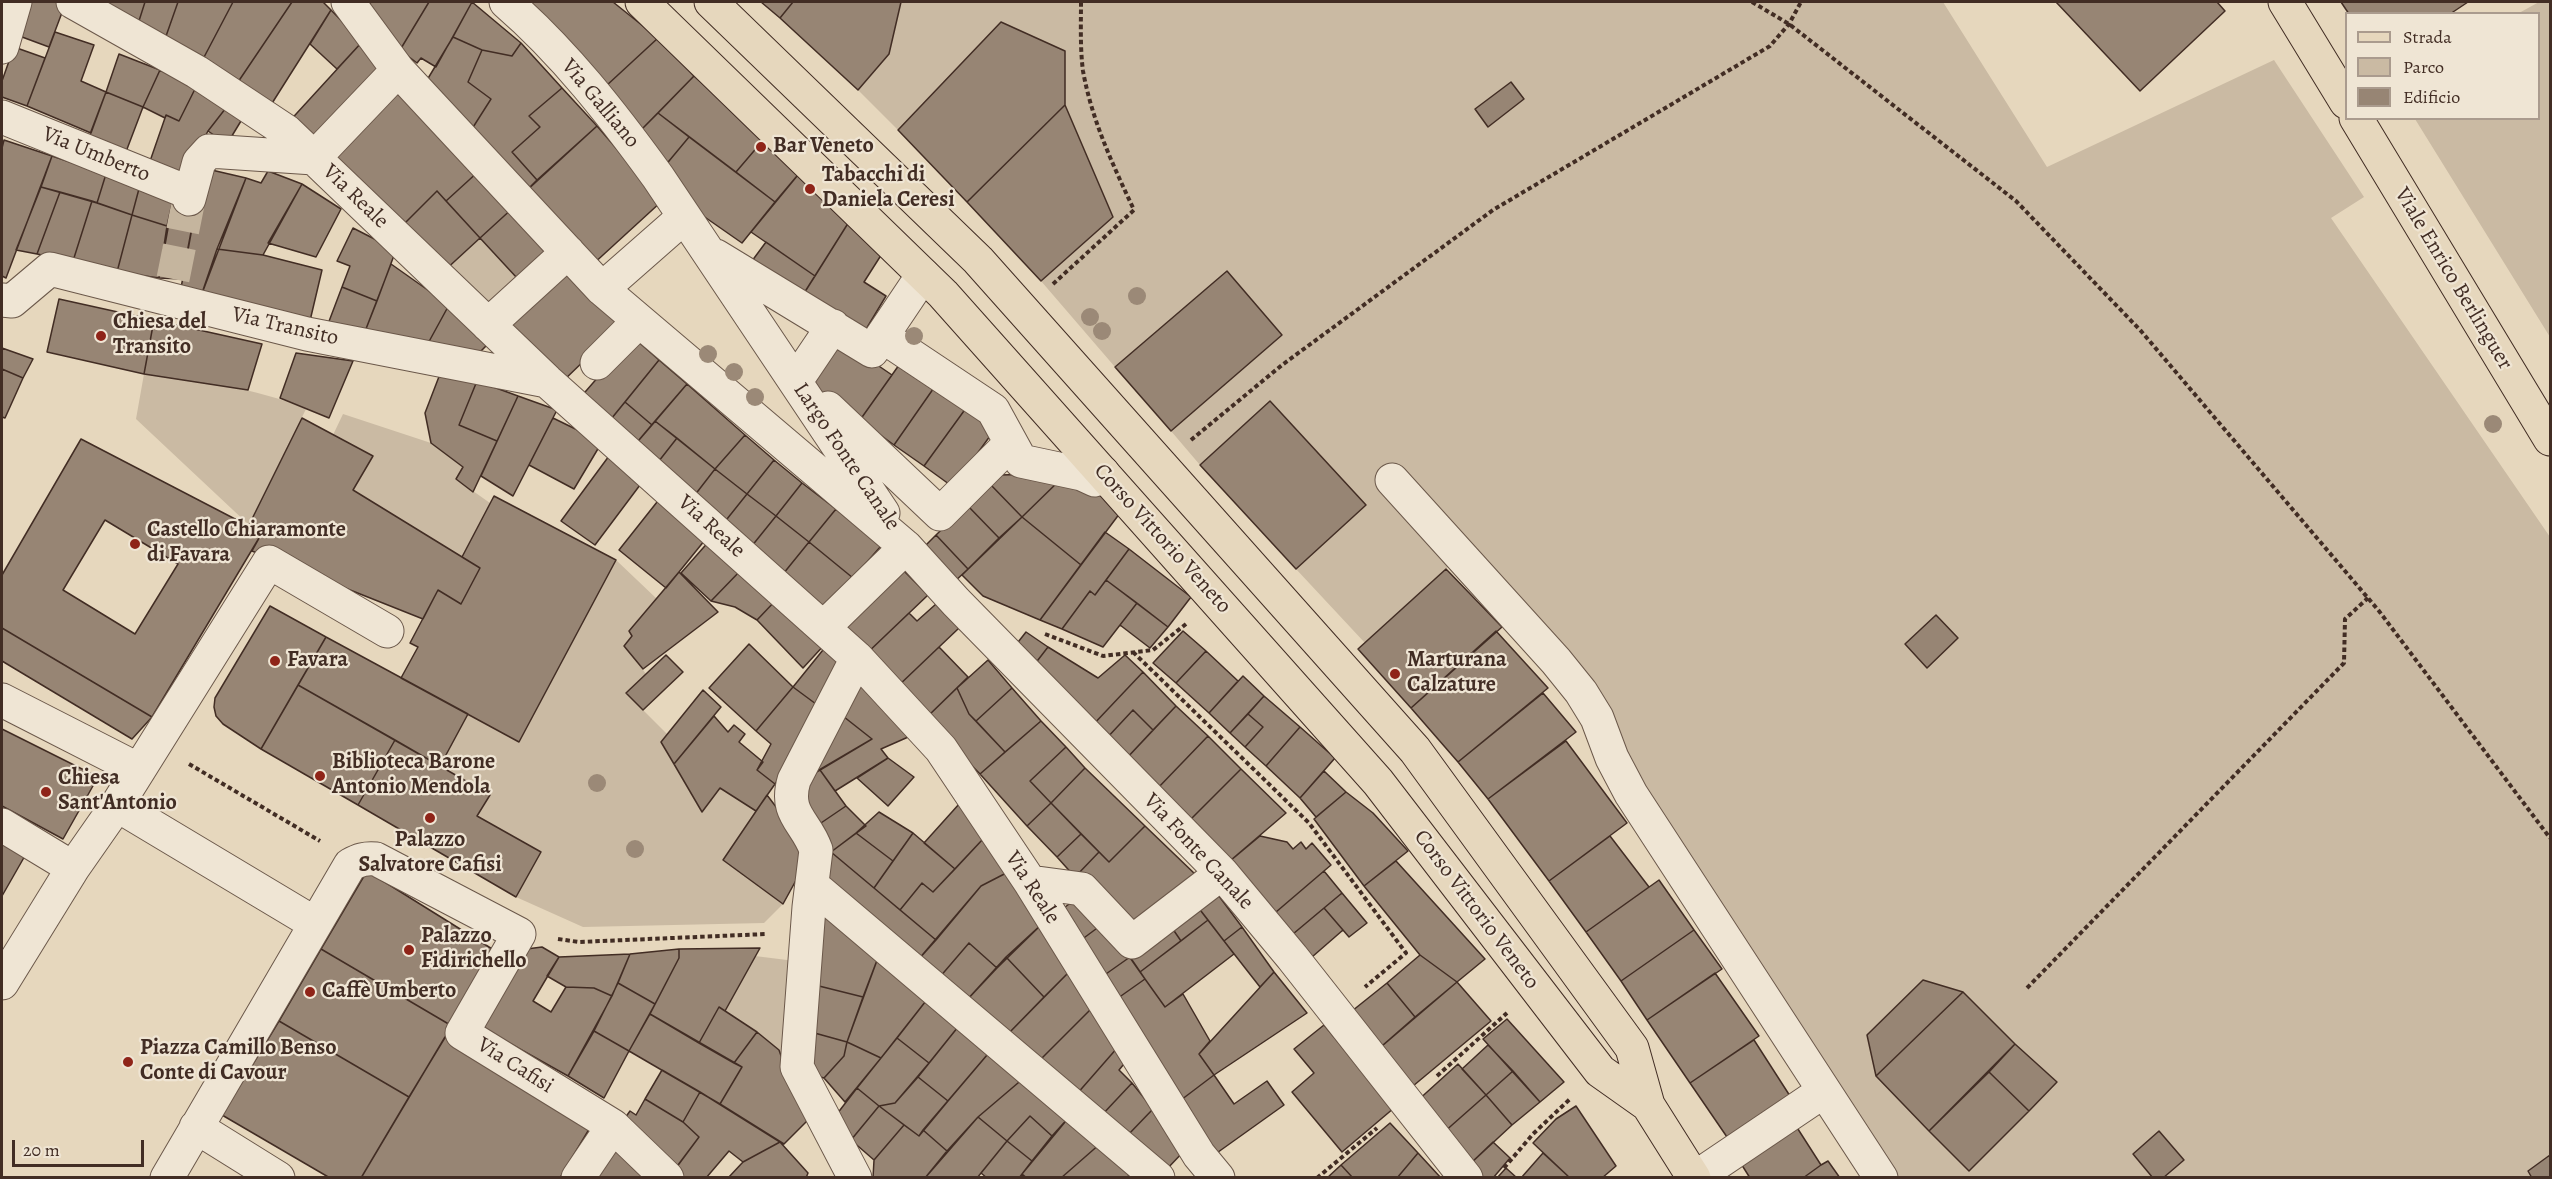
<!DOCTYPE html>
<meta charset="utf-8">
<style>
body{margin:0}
#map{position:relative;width:2552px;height:1179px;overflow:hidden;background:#e6d7bd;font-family:Alegreya,serif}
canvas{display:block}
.frame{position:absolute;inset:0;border:3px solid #422d24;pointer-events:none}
.legend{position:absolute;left:2345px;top:12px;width:195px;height:108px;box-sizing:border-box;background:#efe5d4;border:2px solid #aa9b8e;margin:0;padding:8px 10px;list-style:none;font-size:18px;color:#422d24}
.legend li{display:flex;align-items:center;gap:12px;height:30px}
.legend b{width:30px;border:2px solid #aa9b8e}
.scale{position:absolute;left:12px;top:1140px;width:132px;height:27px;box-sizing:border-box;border:3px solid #422d24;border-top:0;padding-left:8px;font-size:18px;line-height:21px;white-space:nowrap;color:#422d24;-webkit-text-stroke:4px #efe5d4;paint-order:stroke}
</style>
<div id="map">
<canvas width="2552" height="1179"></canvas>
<div class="frame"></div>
<ul class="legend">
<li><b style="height:8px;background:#e6d7bd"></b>Strada</li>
<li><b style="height:16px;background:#cabaa3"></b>Parco</li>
<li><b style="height:16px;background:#978574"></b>Edificio</li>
</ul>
<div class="scale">20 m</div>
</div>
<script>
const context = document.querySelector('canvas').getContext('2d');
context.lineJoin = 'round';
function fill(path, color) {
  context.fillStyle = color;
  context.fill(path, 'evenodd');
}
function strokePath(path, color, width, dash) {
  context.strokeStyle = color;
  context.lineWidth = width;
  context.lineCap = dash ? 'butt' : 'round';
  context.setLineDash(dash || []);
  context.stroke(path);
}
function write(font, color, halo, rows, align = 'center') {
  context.font = font + ' Alegreya,serif';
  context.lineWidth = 4.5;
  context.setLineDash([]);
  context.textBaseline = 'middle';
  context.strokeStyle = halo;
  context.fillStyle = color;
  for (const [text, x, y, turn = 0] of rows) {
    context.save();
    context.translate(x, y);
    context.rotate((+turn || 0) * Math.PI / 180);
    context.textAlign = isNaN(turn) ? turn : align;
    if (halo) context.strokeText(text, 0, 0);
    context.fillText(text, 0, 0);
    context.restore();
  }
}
const green = new Path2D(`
 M901 2H1943L2047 167 2274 60 2364 197 2331 218 2550 537V1177H1881L1612 758 1460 556 1365 643 1296 569 1366 505 1270 401 1200 465 1171 431 1282 335 1227 271 1115 367 1041 281 1113 216 1065 105 1064 51 1001 23 898 130 858 90 889 54Z
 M2539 2H2550V337L2415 119 2538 118V14L2519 13Z
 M480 238 517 278 481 311 443 272Z
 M144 374C199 382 255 387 306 409L249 525 136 419Z
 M343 414 431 443 463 467 456 479 490 503 462 557 353 490 373 456 333 435Z
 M616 560 657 599 629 631 632 636 625 646 646 674 626 693 667 734 661 742 701 811 720 788 756 811 723 860 783 904 764 923 583 927 516 897 541 852 477 816 490 795 440 766 468 714 519 741Z
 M755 956 795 961 788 1076 779 1050 757 1032 725 1011Z`);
const building = new Path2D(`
 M26 2H66L49 47 14 34Z
 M109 2H145L138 24 106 11Z
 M145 2H178L165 39 138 24Z
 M178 2H233L202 61 165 39Z
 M233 2H292L236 85 202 61Z
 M292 2H323L331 10 269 108 236 85Z
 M371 2H429L400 50 365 11Z
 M429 2H472L436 67 421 58 417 63 400 50Z
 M472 2 521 43 512 56 482 50 453 37Z
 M530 2H613L658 38 606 86Z
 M761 2H793L780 18Z
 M793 2H901L889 54 858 90 780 18Z
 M2056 2H2217L2225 11 2140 91Z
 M2341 2H2468L2450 14H2349Z
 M331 10 362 42 337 69 310 44Z
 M1001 22 1065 51V105L967 202 898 130Z
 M55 32 94 45 81 81 106 92 91 133 27 106Z
 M453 37 482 50 468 82 491 99 470 132 424 85Z
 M658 38 694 76 642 129 606 86Z
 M362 42 388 67 312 150 286 125Z
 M521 43 562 88 529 116 540 127 512 152 537 180 524 193 470 132 491 99 468 82 482 50 512 56Z
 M14 47 45 58 27 106 2 97V81Z
 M119 54 160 70 143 107 106 92Z
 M160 70 196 87 179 121 166 115 165 118 143 107Z
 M694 76 765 138 736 172 658 113Z
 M1511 82 1524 99 1488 127 1475 109Z
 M399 83 480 170 446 201 437 191 400 228 326 155Z
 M196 87 229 104 208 131 181 181 148 167 166 115 179 121Z
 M562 88 597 126 537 180 512 152 540 127 529 116Z
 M106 92 143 107 124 157 87 142Z
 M229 104 244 116 227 144 208 131Z
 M1065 105 1113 217 1041 281 967 202Z
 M658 113 689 137 664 167 642 129Z
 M597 126 662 201 591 266 524 193Z
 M689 137 775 202 742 243 686 204 664 167Z
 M765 138 802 170 775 202 736 172Z
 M4 140 52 156 6 278 2 276V148Z
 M52 156 106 174 97 203 41 187Z
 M203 168 246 178 201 296 181 288Z
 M480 170 515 206 480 238 446 201Z
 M802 170 852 217 815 276 751 232Z
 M268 171 302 184 263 255 217 249 246 178 261 183Z
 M106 174 140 185 132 215 97 203Z
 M302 184 341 209 316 257 268 243Z
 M140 185 174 195 167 226 132 215Z
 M41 187 60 192 37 254 16 250Z
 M437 191 480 238 443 272 400 228Z
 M60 192 92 201 73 261 37 254Z
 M174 195 197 201 182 279 159 278Z
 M92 201 132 215 117 272 73 261Z
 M515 206 553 246 517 278 480 238Z
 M132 215 167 226 159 278 117 272Z
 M852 217 885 249 864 282 886 296 862 336 801 298Z
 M353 228 396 250 377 301 342 287 350 266 337 261Z
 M766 242 815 276 801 298 749 265Z
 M217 249 263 255 322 270 309 325 201 296Z
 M391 264 449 305 426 347 364 334Z
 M569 266 624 322 560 384 506 328Z
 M1227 271 1282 335 1171 431 1115 367Z
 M342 287 377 301 364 334 328 324Z
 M59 299 154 320 144 374 47 352Z
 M449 305 487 345 476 356 426 347Z
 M154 320 262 344 248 390 144 374Z
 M829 332 892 375 860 420 798 378Z
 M633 337 659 360 607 424 579 399Z
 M2 348 33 359 23 378 2 369Z
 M296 353 353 361 329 418 280 398Z
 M904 358 938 382 894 445 860 420Z
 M659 360 687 384 652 425 625 402Z
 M2 369 23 378 5 418 2 417Z
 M440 374 477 381 459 425 497 441 473 492 456 479 463 467 431 443 425 413Z
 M477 381 518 396 497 441 459 425Z
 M938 382 969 404 924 466 894 445Z
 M687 384 745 435 715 469 655 421Z
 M518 396 557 410 513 496 481 476Z
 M1270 401 1366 505 1296 569 1200 465Z
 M625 402 652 425 633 447 607 424Z
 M969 404 998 425 953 487 924 466Z
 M302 418 373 456 353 490 480 568 461 604 438 590 423 619 252 551 262 533 249 525Z
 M553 418 602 442 574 489 529 465Z
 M655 421 677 438 655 466 633 447Z
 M745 435 774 460 747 494 715 469Z
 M677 438 715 469 691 500 655 466Z
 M81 439 262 533 152 717 2 628V575ZM105 520 178 564 135 634 63 590Z
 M609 456 643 481 595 545 561 521Z
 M774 460 802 483 776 516 747 494Z
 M715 469 747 494 719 529 691 500Z
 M1048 474 1062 478 1022 517 989 483 997 475Z
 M1082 476 1120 513 1081 565 1022 517 1062 478Z
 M802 483 836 509 809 542 776 516Z
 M989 483 1022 517 999 538 967 505Z
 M747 494 776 516 747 552 719 529Z
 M494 496 616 560 519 742 401 678 418 647 410 643 438 590 461 604 480 568 462 557Z
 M661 497 709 535 666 588 619 550Z
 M967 505 999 538 968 569 936 535Z
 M836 509 881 546 853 578 809 542Z
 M776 516 809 542 779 579 747 552Z
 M1022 517 1081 565 1040 620 983 596 962 575Z
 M1105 532 1129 549 1095 595 1090 591 1062 629 1040 620Z
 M936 535 968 569 952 584 920 551Z
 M711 539 743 568 711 601 681 573Z
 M809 542 853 578 822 616 779 579Z
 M1129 549 1191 597 1168 627 1106 580Z
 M899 566 928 595 864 656 836 627Z
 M743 568 777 599 757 620 735 607 711 601Z
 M1446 569 1502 627 1411 708 1358 649Z
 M679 572 718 612 643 669 624 646 632 636 629 631Z
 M1106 580 1137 603 1103 647 1062 629 1090 591 1095 595Z
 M777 599 826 643 803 668 757 620Z
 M1137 603 1168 627 1150 648 1120 625Z
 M936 604 959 628 896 688 864 656 909 613 917 621Z
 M270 606 326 637 261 749 223 724 216 716 214 707 215 698Z
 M1936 615 1958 638 1927 668 1905 644Z
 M2 628 152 717 132 739 2 661Z
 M1183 631 1206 651 1176 683 1153 663Z
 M1496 631 1548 688 1458 762 1411 708Z
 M1026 632 1048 647 1031 669 1015 646Z
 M326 637 468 714 440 766 298 685Z
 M749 644 793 687 756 731 709 688Z
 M827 645 845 662 820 707 793 687Z
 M939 647 968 677 926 718 896 688Z
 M1048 647 1098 678 1125 655 1143 672 1091 727 1031 669Z
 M1206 651 1238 681 1209 713 1176 683Z
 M666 655 683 672 643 710 626 693Z
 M988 660 1012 688 976 721 969 714 957 688Z
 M856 671 915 734 881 749 888 758 835 791 820 770 872 739 834 709Z
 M1143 672 1176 706 1153 730 1133 710 1105 740 1091 727Z
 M1243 676 1264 696 1230 733 1209 713Z
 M298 685 395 740 358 805 261 749Z
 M793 687 820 707 816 729 775 784 757 770 771 744 756 731Z
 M957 688 969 714 1005 752 980 774 926 718Z
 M1012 688 1041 721 1005 752 976 721Z
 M703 690 721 707 674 764 661 742Z
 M1543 693 1576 732 1488 799 1458 762Z
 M1264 696 1300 727 1266 766 1245 747 1263 727 1248 714Z
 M1176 706 1208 736 1156 790 1125 760Z
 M1133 710 1153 730 1125 760 1105 740Z
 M839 713 872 739 802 780Z
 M1248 714 1263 727 1245 747 1230 733Z
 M714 716 728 732 734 725 745 734 739 742 763 762 757 770 775 784 756 811 720 788 702 812 674 764Z
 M1041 721 1066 747 1030 781 1051 803 1027 826 980 774Z
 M1300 727 1335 758 1300 798 1266 766Z
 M2 729 98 777 63 839 2 806Z
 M1208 736 1241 769 1187 823 1156 790Z
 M395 740 490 795 477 816 541 852 516 897 358 805Z
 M1566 741 1627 823 1549 881 1488 799Z
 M1066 747 1085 768 1051 803 1030 781Z
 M888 758 914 777 888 806 857 778Z
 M1085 768 1145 826 1109 862 1051 803Z
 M1241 769 1286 813 1224 866 1187 823Z
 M820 770 846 806 815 827 802 780Z
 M1324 771 1346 792 1316 817 1300 798Z
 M1346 792 1373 813 1408 851 1364 886 1314 819Z
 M767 795 811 853 783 904 723 860Z
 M960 803 983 839 955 869 924 843Z
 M1051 803 1081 834 1057 857 1027 826Z
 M846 806 866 826 831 852 815 827Z
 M879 812 913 833 893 861 856 833Z
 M1145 826 1196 875 1133 936 1075 877 1099 852 1109 862Z
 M856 833 893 861 874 888 831 852Z
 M913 833 955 869 933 892 922 883 900 910 874 888Z
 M1081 834 1099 852 1075 877 1057 857Z
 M1260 836 1287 842 1293 849 1301 842 1306 849 1312 843 1331 865 1269 918 1224 866Z
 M1610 836 1649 887 1586 932 1549 881Z
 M983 839 1012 870 981 886 936 940 900 910 922 883 933 892Z
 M2 843 26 854 2 896Z
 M831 852 936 940 918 960 828 882Z
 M1396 861 1485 959 1457 982 1420 955 1364 886Z
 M1012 870 1043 923 997 968 969 943 939 978 918 960 981 886Z
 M367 871 497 952 452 1026 321 949Z
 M1324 871 1342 893 1287 939 1269 918Z
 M1659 880 1694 930 1621 981 1586 932Z
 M1213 888 1242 927 1224 941 1194 902Z
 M1342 893 1367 923 1349 937 1324 908Z
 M1083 894 1104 923 1073 946 1054 915Z
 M1194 902 1208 920 1181 941 1168 922Z
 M1324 908 1343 930 1312 957 1293 934Z
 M822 909 879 955 863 997 815 985Z
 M1208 920 1234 954 1165 1007 1140 972Z
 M1168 922 1181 941 1140 972 1126 952Z
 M1043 923 1069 972 1044 997 1006 957Z
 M1104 923 1130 957 1096 981 1073 946Z
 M1242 927 1274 972 1260 987 1224 941Z
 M1694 930 1722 969 1647 1020 1621 981Z
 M969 943 997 968 966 1001 939 978Z
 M542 947 559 957 533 1001 551 1012 566 987 594 988 612 996 568 1076 477 1025 519 950Z
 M760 948 725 1011 719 1007 699 1043 650 1014 679 958V949Z
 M321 949 452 1026 409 1097 279 1021Z
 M679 949V958L655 1004 618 983 630 954Z
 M630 954 612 996 594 988 566 987 547 976 559 957Z
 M879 955 929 997 881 1058 847 1042Z
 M1420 955 1457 982 1415 1017 1387 983Z
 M1006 957 1044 997 1007 1035 966 1001Z
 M1130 957 1145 979 1111 1003 1096 981Z
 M1069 972 1092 1008 1038 1062 1007 1035Z
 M1274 972 1307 1013 1214 1075 1199 1054Z
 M1715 973 1759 1036 1690 1083 1647 1020Z
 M1145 979 1165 1007 1183 994 1210 1041 1199 1054 1214 1075 1177 1103 1111 1003Z
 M1923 980 1963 992 1876 1076 1867 1035Z
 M1457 982 1491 1021 1407 1091 1375 1052Z
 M618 983 655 1004 629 1051 594 1031Z
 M1387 983 1415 1017 1375 1052 1347 1015Z
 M815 985 863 997 847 1042 811 1032Z
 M1963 992 2015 1044 1929 1131 1876 1076Z
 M929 997 962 1022 929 1063 897 1038Z
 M719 1007 757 1032 734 1063 699 1043Z
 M1092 1008 1118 1047 1076 1095 1038 1062Z
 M650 1014 742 1067 720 1104 629 1051Z
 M1507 1019 1564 1082 1540 1102 1483 1039Z
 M279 1021 409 1097 361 1178H330L222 1115Z
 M962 1022 993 1048 948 1101 918 1077Z
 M1324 1025 1394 1108 1342 1152 1292 1092 1314 1073 1294 1049Z
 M594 1031 629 1051 604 1098 568 1076Z
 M757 1032 779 1050 788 1076 810 1118 784 1144 720 1104 742 1067 734 1063Z
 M811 1032 847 1042 844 1056 824 1078 809 1074Z
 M445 1037 591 1126 560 1178H361Z
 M897 1038 929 1063 895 1103 879 1106 857 1088Z
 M1754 1040 1790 1096 1727 1137 1690 1083Z
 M847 1042 881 1058 845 1102 824 1078 844 1056Z
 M2015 1044 2057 1082 2029 1111 1989 1072Z
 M1488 1045 1513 1071 1486 1095 1462 1069Z
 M1118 1047 1128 1059 1119 1070 1132 1083 1101 1116 1076 1095Z
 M993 1048 1025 1077 978 1117 947 1151 923 1130Z
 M1458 1064 1486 1095 1443 1133 1416 1102Z
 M662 1070 700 1092 683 1122 645 1099Z
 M1513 1071 1540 1102 1512 1125 1486 1095Z
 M1989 1072 2029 1111 1969 1171 1929 1131Z
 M1214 1075 1234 1104 1267 1081 1284 1105 1214 1155 1177 1103Z
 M918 1077 948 1101 919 1136 879 1106 895 1103Z
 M1025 1077 1070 1116 1052 1136 1030 1116 1007 1141 978 1117Z
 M1132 1083 1153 1109 1126 1137 1101 1116Z
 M857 1088 879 1106 851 1140 830 1123Z
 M700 1092 780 1142 743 1162 729 1151 706 1178H677L672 1173 699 1137 683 1122Z
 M1486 1095 1512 1125 1470 1164 1443 1133Z
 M645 1099 683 1122 699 1137 676 1168 620 1125 630 1111 636 1115Z
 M879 1106 904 1125 874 1160 851 1140Z
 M1576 1106 1616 1166 1602 1178H1570L1533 1143 1556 1119Z
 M1153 1109 1186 1149 1165 1171 1126 1137Z
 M1030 1116 1052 1136 1032 1161 1007 1141Z
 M1070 1116 1101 1143 1061 1178H1027L1022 1174Z
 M978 1117 1007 1141 977 1178H925Z
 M1390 1123 1418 1153 1397 1178H1353L1341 1165Z
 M904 1125 919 1136 923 1130 947 1151 925 1178H873L874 1160Z
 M1796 1126 1821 1165 1803 1178H1750L1740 1162Z
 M2159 1131 2184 1160 2163 1178H2153L2133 1154Z
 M1007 1141 1032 1161 1019 1178H987L981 1173Z
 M616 1142 657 1178H590Z
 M780 1142 808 1173 806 1178H728L743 1162Z
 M1493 1142 1510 1158 1493 1178H1470V1164Z
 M1101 1143 1135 1170 1126 1178H1061Z
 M1418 1153 1441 1178H1397Z
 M1543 1153 1570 1178H1521Z
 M2550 1155V1178H2532L2528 1171Z
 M1828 1161 1840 1178H1803L1821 1165Z
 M1341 1165 1353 1178H1327Z
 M1506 1168 1517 1178H1497Z`);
const minorTunnel = new Path2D(`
 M173 279 189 199`);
const path = new Path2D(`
 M1752 2 1789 24 2016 201 2141 331 2379 611 2550 838
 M1053 284 1134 210C1113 165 1092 121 1083 71 1080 48 1081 24 1081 2
 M1191 440 1282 365 1493 210 1770 46 1789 24 1801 2
 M1045 634 1103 656 1153 650 1186 624
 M1133 652 1309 823 1406 953 1365 987
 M189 764 320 841
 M558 939 579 942 766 934
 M2027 988 2344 663 2345 619 2368 598
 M1437 1076 1507 1013
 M1504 1168 1533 1134 1571 1098
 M1317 1178 1377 1128`);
const minor = new Path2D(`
 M73 2 197 72 286 131 547 381 857 658 941 749 1030 882 1199 1155 1218 1178
 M348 2 398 70 602 289 906 547 956 602 1222 873 1292 957 1466 1178
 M506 2C564 52 613 115 658 177L883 513
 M2 47 15 2
 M2 117 190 193
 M189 199 199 162 209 151 314 158 398 70
 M716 256 872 351 923 275
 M602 289 684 217
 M2 300 12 301 50 269 307 334 547 381
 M488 325 568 252
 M882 336 993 410 1021 461 1082 474 1095 480 1103 473
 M597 363 639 321
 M802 372 833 326
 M828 408 940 514 1011 443
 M1392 480 1556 661 1581 692 1597 718 1612 758 1631 794 1881 1178
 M824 627 906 547
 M2 700 139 770
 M117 805 314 923
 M2 825 73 868
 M1030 882 1082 889 1132 942 1222 873
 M812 885 1158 1178
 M2 983 73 868 117 805 269 562 387 631
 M613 1126 667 1178
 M196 1127 278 1178
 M167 1178 350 865C359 860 365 858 376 859L519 934 462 1033 613 1126 578 1178
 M855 1178 797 1067 809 907 816 850C806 821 784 815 794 780L857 658
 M1695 1178 1824 1091`);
const major = new Path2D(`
 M642 2 943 294 1378 782 1600 1071 1648 1105
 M711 2 978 260 1415 750 1632 1048 1648 1105 1694 1178
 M2285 2 2346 102
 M2356 118 2550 439`);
const trees = [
 [1137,296],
 [1090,317],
 [1102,331],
 [914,336],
 [708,354],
 [734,372],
 [755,397],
 [2493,424],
 [597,783],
 [635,849]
];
const markers = [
 [761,147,6,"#8f2418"],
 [810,189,6,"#8f2418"],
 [101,336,6,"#8f2418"],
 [135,544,6,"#8f2418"],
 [275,661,6,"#8f2418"],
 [1395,674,6,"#8f2418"],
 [320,776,6,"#8f2418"],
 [46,792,6,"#8f2418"],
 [430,818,6,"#8f2418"],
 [409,950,6,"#8f2418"],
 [310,992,6,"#8f2418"],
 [128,1062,6,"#8f2418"]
];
const streetNames = [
 ["Via Galliano",600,104,50],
 ["Via Umberto",96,155,22],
 ["Via Reale",355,197,44],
 ["Viale Enrico Berlinguer",2453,279,59],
 ["Via Transito",285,327,13],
 ["Largo Fonte Canale",846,457,56],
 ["Via Reale",711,527,42],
 ["Corso Vittorio Veneto",1162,539,48],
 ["Via Fonte Canale",1198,852,47],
 ["Via Reale",1032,888,57],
 ["Corso Vittorio Veneto",1476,910,53],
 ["Via Cafisi",515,1066,32]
];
const poiNames = [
 ["Bar Veneto",773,147],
 ["Tabacchi di",822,176],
 ["Daniela Ceresi",822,201],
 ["Chiesa del",113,323],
 ["Transito",113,348],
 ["Castello Chiaramonte",147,531],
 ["di Favara",147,556],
 ["Favara",287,661],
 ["Marturana",1407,661],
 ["Calzature",1407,686],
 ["Biblioteca Barone",332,763],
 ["Antonio Mendola",332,788],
 ["Chiesa",58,779],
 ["Sant'Antonio",58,804],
 ["Palazzo",430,841,"center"],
 ["Salvatore Cafisi",430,866,"center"],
 ["Palazzo",421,937],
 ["Fidirichello",421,962],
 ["Caffè Umberto",322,992],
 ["Piazza Camillo Benso",140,1049],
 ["Conte di Cavour",140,1074]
];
fill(green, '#cabaa3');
fill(building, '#978574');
strokePath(building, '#422d24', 1.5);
strokePath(minorTunnel, '#c5b59e', 33, [33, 16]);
strokePath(minor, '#6b584a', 35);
strokePath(major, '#422d24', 35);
strokePath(path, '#422d24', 4, [4.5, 3]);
strokePath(minor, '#efe5d4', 33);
strokePath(major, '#e6d7bd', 33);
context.fillStyle = '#9b8977';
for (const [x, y] of trees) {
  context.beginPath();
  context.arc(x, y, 9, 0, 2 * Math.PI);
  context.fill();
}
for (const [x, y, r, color] of markers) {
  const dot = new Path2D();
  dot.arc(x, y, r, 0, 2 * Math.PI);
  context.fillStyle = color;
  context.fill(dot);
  strokePath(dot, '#efe5d4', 2);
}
write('22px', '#422d24', '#efe5d4', streetNames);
write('bold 22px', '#422d24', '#efe5d4', poiNames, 'left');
</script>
